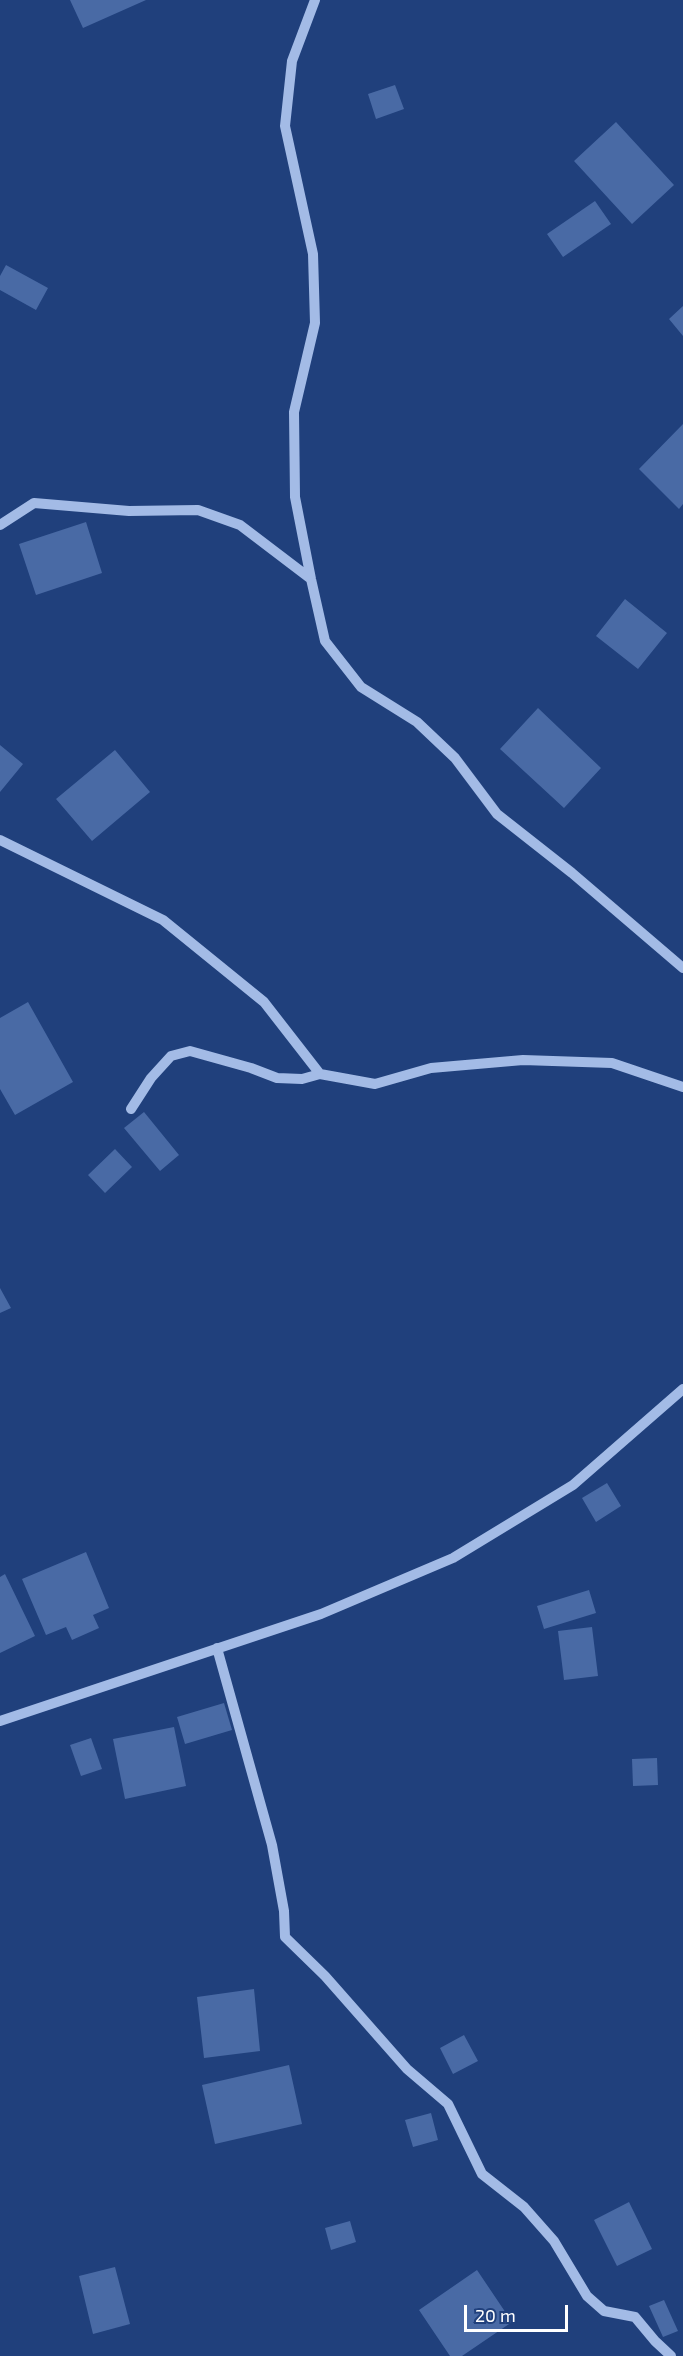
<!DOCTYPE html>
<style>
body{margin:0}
#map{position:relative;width:683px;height:2356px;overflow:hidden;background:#20407c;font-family:"Exo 2",sans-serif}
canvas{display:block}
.scale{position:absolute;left:464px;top:2305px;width:104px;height:27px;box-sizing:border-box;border:3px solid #fff;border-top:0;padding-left:8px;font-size:18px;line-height:21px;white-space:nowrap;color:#fff;-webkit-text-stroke:4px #20407c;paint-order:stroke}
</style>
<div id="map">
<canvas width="683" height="2356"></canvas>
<div class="scale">20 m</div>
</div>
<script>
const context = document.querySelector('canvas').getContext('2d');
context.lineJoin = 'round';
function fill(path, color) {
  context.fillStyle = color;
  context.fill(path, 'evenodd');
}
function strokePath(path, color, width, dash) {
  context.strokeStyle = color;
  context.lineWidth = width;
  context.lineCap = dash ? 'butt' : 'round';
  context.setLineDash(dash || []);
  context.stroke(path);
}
const building = new Path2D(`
 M70 0H146L83 28Z
 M395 85 404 109 376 119 368 94Z
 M616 122 674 185 632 224 574 161Z
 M595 201 611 224 563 257 547 234Z
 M6 265 48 288 36 310 0 290V276Z
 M683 306V336L669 319Z
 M683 424V504L679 509 639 469Z
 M86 522 102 573 36 595 19 544Z
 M625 599 667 633 638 669 596 636Z
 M538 708 601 768 564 808 500 749Z
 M0 745 23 764 0 792Z
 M115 750 150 792 92 841 56 799Z
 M28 1002 73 1082 15 1115 0 1089V1018Z
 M144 1112 179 1155 160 1171 124 1128Z
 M115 1149 132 1167 105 1193 88 1175Z
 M0 1288 11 1308 0 1313Z
 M607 1483 621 1506 596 1522 582 1498Z
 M86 1552 109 1608 93 1615 99 1628 72 1640 66 1627 46 1635 22 1579Z
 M5 1574 35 1636 0 1653V1577Z
 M589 1590 596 1613 544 1629 537 1606Z
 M592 1627 598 1676 564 1680 558 1631Z
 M224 1703 232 1730 185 1744 177 1717Z
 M174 1727 186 1786 125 1799 113 1739Z
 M91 1738 102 1769 81 1776 70 1745Z
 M657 1758 658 1785 633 1786 632 1759Z
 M254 1989 260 2051 204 2058 197 1997Z
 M464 2035 478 2061 453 2074 440 2048Z
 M289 2065 302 2124 215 2144 202 2085Z
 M431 2113 438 2140 413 2147 405 2120Z
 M629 2202 652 2249 617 2266 594 2220Z
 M350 2221 356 2242 331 2250 325 2228Z
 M115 2267 130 2324 93 2334 79 2276Z
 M477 2270 512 2322 462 2356H450L419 2310Z
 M664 2300 678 2331 663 2337 649 2306Z`);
const minor = new Path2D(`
 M315 0 292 61 285 126 313 254 315 323 294 412 295 497 311 579 325 641 361 687 417 722 455 758 497 814 572 873 683 968
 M0 525 34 503 129 511 198 510 240 525 311 579
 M0 840 163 920 264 1002 320 1074 375 1084 431 1068 523 1060 612 1063 683 1087
 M131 1109 151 1078 171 1056 190 1051 251 1068 277 1078 302 1079 320 1074
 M217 1648 272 1845 284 1911 285 1937 325 1976 407 2069 448 2104 482 2174 524 2207 554 2241 587 2296 604 2311 635 2317 655 2341 671 2356
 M0 1721 321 1614 453 1558 573 1485 683 1389`);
fill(building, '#496aa5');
strokePath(minor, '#a3bbe6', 10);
</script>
